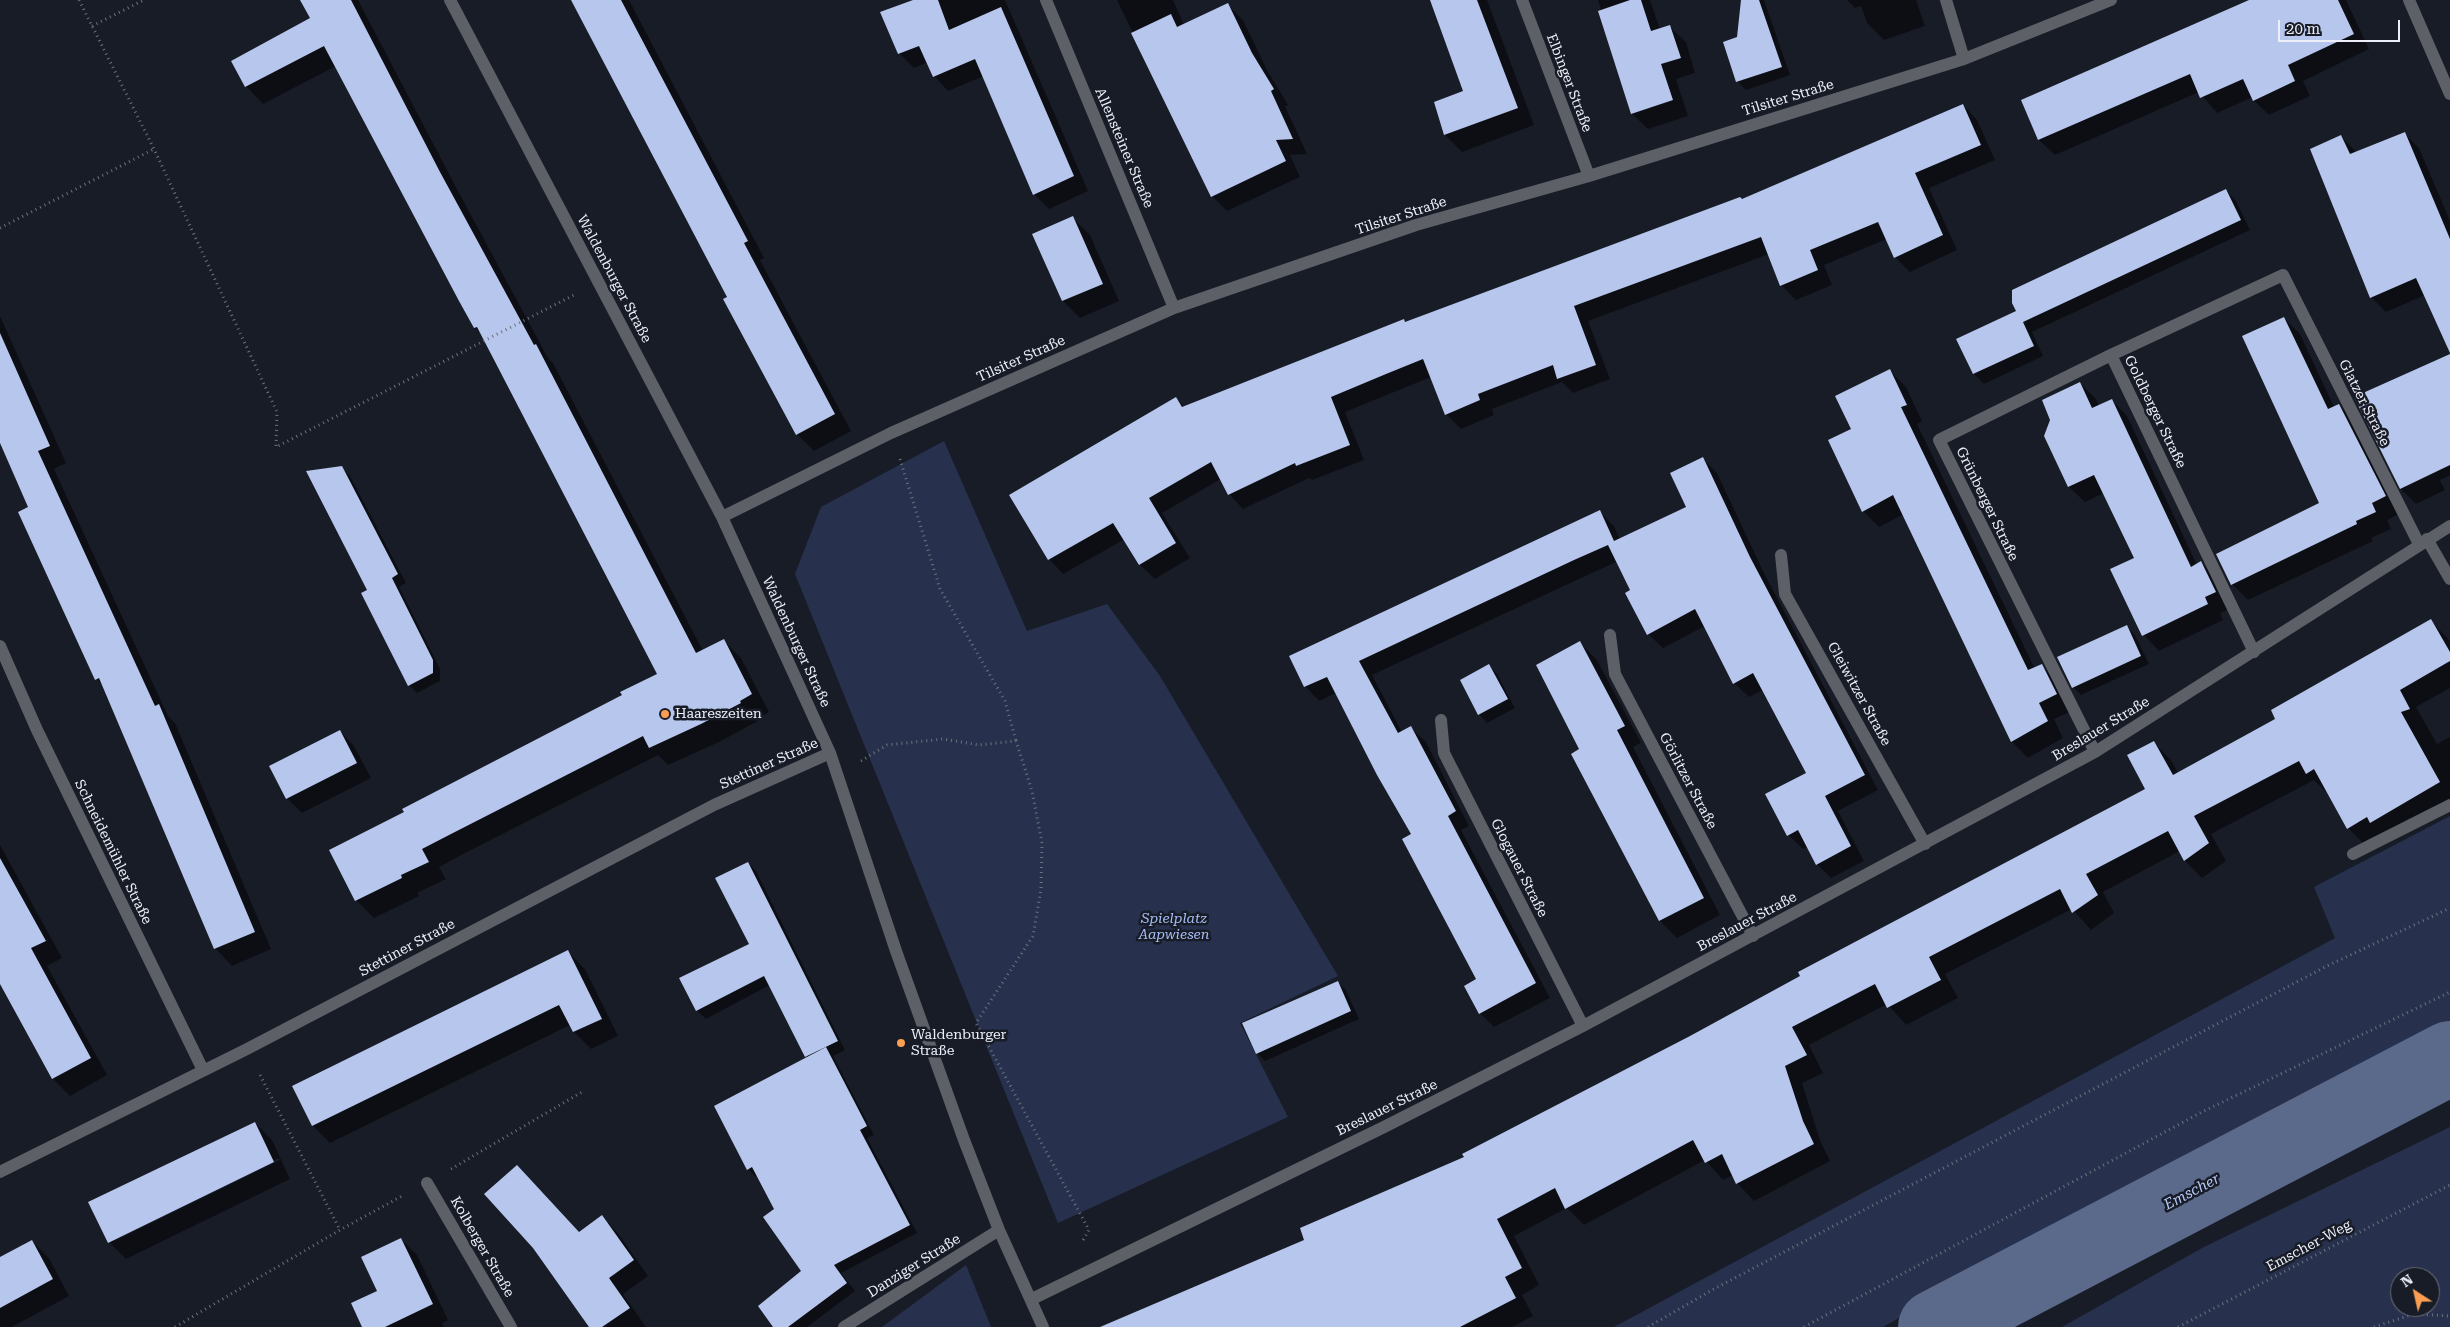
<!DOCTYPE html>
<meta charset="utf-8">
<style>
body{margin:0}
#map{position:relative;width:2450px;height:1327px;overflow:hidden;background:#181c27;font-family:"Roboto Serif",serif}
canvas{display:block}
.north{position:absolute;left:2390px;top:1267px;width:50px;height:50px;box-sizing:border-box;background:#181c27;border:1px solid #6d707a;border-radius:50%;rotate:325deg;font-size:14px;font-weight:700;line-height:20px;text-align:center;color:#eceff7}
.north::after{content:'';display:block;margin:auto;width:18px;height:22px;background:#fb9e52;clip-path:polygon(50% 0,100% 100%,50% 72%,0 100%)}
.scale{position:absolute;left:2278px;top:20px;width:122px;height:22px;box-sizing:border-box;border:2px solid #eceff7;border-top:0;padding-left:6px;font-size:15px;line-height:18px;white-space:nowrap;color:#eceff7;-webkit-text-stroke:4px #181c27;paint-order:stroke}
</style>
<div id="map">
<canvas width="2450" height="1327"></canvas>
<div class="north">N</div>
<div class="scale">20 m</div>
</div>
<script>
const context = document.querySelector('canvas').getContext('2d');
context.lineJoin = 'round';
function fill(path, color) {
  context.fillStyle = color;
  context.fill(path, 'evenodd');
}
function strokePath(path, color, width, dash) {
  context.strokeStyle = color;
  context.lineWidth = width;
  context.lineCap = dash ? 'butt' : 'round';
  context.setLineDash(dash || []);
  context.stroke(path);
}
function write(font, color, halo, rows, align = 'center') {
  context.font = font + ' "Roboto Serif",serif';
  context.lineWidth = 5;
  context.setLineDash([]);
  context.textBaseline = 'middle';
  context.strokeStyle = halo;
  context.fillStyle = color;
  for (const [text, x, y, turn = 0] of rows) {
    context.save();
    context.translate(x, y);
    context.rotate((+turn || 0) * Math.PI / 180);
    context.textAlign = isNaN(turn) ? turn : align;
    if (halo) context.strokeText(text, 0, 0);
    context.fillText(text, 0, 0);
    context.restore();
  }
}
const green = new Path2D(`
 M944 441 1027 631 1107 604 1160 676 1338 976 1240 1023 1288 1117 1058 1223 795 574 821 507Z
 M2450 816V1022L2202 1146 1883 1327H1614L2335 938 2314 887Z
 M2450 1127V1327H2062L2202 1248ZM2400 1277H2430V1307H2400Z
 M966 1265 991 1327H882Z`);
const shadow = new Path2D(`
 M302 0H358L458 191 548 358 553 363 703 651 724 641 741 658 769 712 757 719 758 721 719 742 668 765 658 755 469 851 439 867 446 879 417 893 419 896 374 918 356 900 405 812 624 696 659 674 483 335 475 328 460 300 336 66 263 104 246 86 312 19Z
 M573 0H629L764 258 760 260 851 431 814 451 797 434 729 298Z
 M917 0H1005L1088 191 1049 209 1034 194 984 76 948 91 934 76 928 62 914 68 899 53Z
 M1117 0H1173L1184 25 1228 5 1243 20 1267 70 1288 105 1285 106 1307 154 1290 155 1300 177 1227 211 1212 196Z
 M1432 0H1487L1534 125 1462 152 1445 135 1435 103 1465 91Z
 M1598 0H1650L1660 29 1670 27 1686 42 1695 73 1676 79 1688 116 1648 129 1632 114Z
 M1742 0H1764L1790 75 1746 90 1738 82 1725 43 1738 38Z
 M1847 0H1916L1925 26 1884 40 1867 23 1861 6 1855 8Z
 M2253 0H2346L2369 49 2303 81 2310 96 2269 115 2251 98 2217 113 2199 92 2055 155 2039 140 2023 100Z
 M1963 105 1977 120 1995 160 1929 188 1957 250 1910 272 1895 257 1887 239 1824 265 1832 285 1796 300 1781 285 1769 254 1588 321 1610 379 1573 393 1562 382 1492 409 1494 415 1461 429 1446 414 1431 377 1345 412 1364 460 1312 480 1309 478 1243 509 1229 494 1221 479 1162 513 1190 558 1155 579 1140 565 1125 539 1063 574 1049 559 1176 398 1185 407 1404 320 1406 323 1742 200Z
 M2404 133 2419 148 2450 221V351L2425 295 2386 312 2371 297 2341 136 2357 153Z
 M2226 190 2236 201 2250 230 2032 332 2043 356 1984 384 1974 374 1958 340 2018 312Z
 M1073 218 1090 235 1119 301 1080 318 1063 301Z
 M0 316 66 463 54 469 168 716 175 723 271 949 232 966 215 948 104 687 97 679 29 508 0 443Z
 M2284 318 2300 334 2334 407 2339 405 2355 421 2401 513 2387 520 2391 529 2371 538 2373 541 2248 600 2232 584 2321 504Z
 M2450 355V475L2440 480 2445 490 2416 504 2401 489 2356 398Z
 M1890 371 1906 387 1922 421 1917 424 2035 669 2042 666 2058 682 2072 711 2054 719 2063 738 2028 758 2012 742 1904 514 1879 527 1863 511 1852 430Z
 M2080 383 2096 399 2099 406 2112 400 2127 416 2197 565 2201 563 2217 578 2231 608 2220 613 2223 620 2159 651 2144 635 2135 558 2104 493 2085 502 2069 487 2045 436Z
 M1703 459 1717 473 1764 573 1878 790 1838 811 1864 861 1831 878 1817 864 1808 847 1803 849 1788 835 1807 773 1763 690 1749 697 1734 683 1705 626 1663 648 1648 634 1632 590 1618 561 1372 675 1402 732 1411 728 1426 742 1469 826 1461 830 1550 998 1494 1027 1480 1013 1478 980 1412 835 1336 693 1319 701 1305 686 1600 512 1614 526 1620 539 1687 507Z
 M342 468 350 476 406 583 399 587 440 669V681L417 693 409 685 368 590Z
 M2431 621 2450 641V688L2416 707 2437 744 2450 737V804L2366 846 2348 828 2327 790 2325 791 2314 780 2211 834 2226 861 2202 878 2185 861 2180 851 2103 892 2114 913 2091 930 2072 909 1945 974 1958 998 1906 1025 1887 1004 1809 1045 1823 1073 1802 1083 1820 1140 1830 1161 1754 1201 1737 1183 1733 1175 1723 1180 1705 1160 1584 1225 1567 1208 1514 1236 1539 1285 1522 1295 1533 1316 1512 1327H1103L1306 1240 1465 1158 2147 789 2153 742 2171 760 2178 773 2277 719Z
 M2127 627 2135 635 2149 664 2081 695 2073 687Z
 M1580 643 1597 660 1641 743 1633 747 1720 915 1677 938 1660 921 1573 754 1580 750Z
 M1489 666 1497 674 1515 708 1487 723 1479 714Z
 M340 731 354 746 371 778 302 813 287 798Z
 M0 845 62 958 47 966 107 1075 70 1096 53 1079 0 982Z
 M748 863 756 871 845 1050 833 1056 874 1135 867 1138 917 1233 841 1273 855 1291 807 1327H775L802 1271 759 1176 756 1177 748 1169 808 1058 770 985 706 1019 697 1011 681 979 750 945Z
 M568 952 585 969 618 1036 591 1049 574 1032 570 1025 330 1143 313 1126 294 1087Z
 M1337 982 1346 990 1359 1019 1265 1061 1257 1053Z
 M255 1123 272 1140 290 1179 126 1259 109 1242ZM279 1158 280 1160 114 1241V1238Z
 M602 1217 617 1232 648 1276 623 1294 646 1327H590L580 1233Z
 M401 1239 417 1255 448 1320 442 1323 444 1327H364Z
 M32 1241 49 1258 69 1296 12 1327H0V1258Z`);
const river = new Path2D(`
 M1935 1327 2450 1058`);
const building = new Path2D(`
 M300 0H351L440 172 534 345 536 344 696 653 724 639 752 694 740 701 741 703 701 724 649 748 643 736 451 834 422 849 429 862 401 875 402 878 355 901 329 850 404 812 402 809 622 695 620 692 657 674 477 327 474 328 459 301 324 46 245 87 231 61 310 18Z
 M571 0H621L748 241 744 243 835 414 796 435 723 299 727 297Z
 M913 0H938L949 30 1001 7 1074 176 1033 195 975 59 933 77 919 46 898 54 880 12Z
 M1430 0H1477L1518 108 1444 135 1434 102 1463 91Z
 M1630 0H1641L1651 31 1670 25 1681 58 1661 64 1673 100 1631 114 1598 11Z
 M1741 0H1759L1782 67 1736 82 1723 42 1737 37Z
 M2249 0H2338L2354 34 2288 65 2295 81 2253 101 2243 79 2200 98 2190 74 2038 140 2021 100Z
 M1228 3 1252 53 1274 89 1271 91 1293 139 1276 140 1286 161 1211 197 1131 33 1171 14 1177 27Z
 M1963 104 1981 145 1915 173 1943 235 1894 258 1878 222 1810 250 1818 270 1780 286 1761 237 1574 306 1596 365 1557 379 1553 365 1478 394 1480 400 1445 415 1423 359 1386 374 1331 397 1350 445 1296 466 1295 463 1228 495 1211 462 1149 498 1176 543 1139 565 1113 523 1048 560 1009 495 1176 397 1182 407 1404 319 1405 322 1740 197 1742 199Z
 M2405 132 2450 239V353L2416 278 2370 298 2310 149 2341 135 2350 154Z
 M2226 189 2241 220 2023 322 2034 346 1973 374 1956 339 2016 311 2012 303V290Z
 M1073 216 1103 284 1062 301 1032 234Z
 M2284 317 2328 409 2339 404 2386 496 2372 503 2376 512 2356 521 2357 524 2231 585 2216 554 2319 503 2242 336Z
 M0 333 50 446 38 451 155 706 159 704 255 932 214 949 99 678 95 680 18 512 28 507 0 443Z
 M2450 354V465L2400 489 2354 397Z
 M1890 369 1907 405 1901 407 2028 670 2042 664 2057 694 2039 703 2048 721 2011 742 1893 495 1862 512 1828 440 1851 429 1835 396Z
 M2080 382 2092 408 2112 399 2191 567 2201 561 2216 592 2205 597 2208 604 2142 636 2110 569 2134 558 2094 475 2068 487 2044 436 2050 420 2042 400Z
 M1703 457 1750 557 1865 775 1825 796 1851 846 1816 865 1798 830 1787 836 1765 794 1806 773 1753 673 1733 684 1695 609 1647 635 1625 593 1630 590 1608 545 1574 560 1359 661 1398 733 1411 726 1456 811 1448 816 1536 983 1479 1014 1464 986 1476 979 1402 839 1411 834 1377 775 1327 677 1304 687 1289 656 1600 510 1614 541 1686 507 1670 473Z
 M342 466 398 574 392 578 433 660V673L408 686 361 593 367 590 306 471Z
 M2431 619 2450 652V661L2400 690 2410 709 2401 712 2440 782 2370 823 2367 817 2347 829 2314 769 2306 774 2299 761 2194 816 2209 843 2184 861 2168 831 2086 874 2098 895 2072 913 2060 889 1929 957 1941 980 1887 1008 1875 984 1792 1027 1807 1055 1785 1066 1803 1121 1814 1144 1736 1184 1722 1154 1705 1163 1693 1140 1565 1209 1555 1188 1497 1219 1522 1268 1505 1277 1516 1298 1460 1327H1100L1304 1240 1300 1228 1464 1157 1462 1154 1690 1036 1800 976 1798 972 2145 789 2127 755 2154 741 2173 775 2275 719 2271 710Z
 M2127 625 2141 656 2072 688 2057 657Z
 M1580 641 1625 726 1617 730 1704 898 1659 921 1571 754 1579 749 1536 665Z
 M1489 664 1508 699 1478 715 1460 680Z
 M340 730 357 763 286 799 269 766Z
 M0 858 46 941 31 948 91 1058 52 1079 0 984Z
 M748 862 838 1041 805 1057 764 976 696 1011 679 978 749 944 715 878Z
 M568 950 602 1019 573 1032 559 1005 312 1126 292 1086Z
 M1338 981 1351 1011 1256 1054 1242 1023Z
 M826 1047 867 1126 860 1130 910 1225 834 1265 847 1283 788 1327H773L758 1306 801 1271 763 1217 774 1209 752 1167 747 1170 714 1106Z
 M255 1122 274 1162 108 1243 88 1202Z
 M517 1165 579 1232 602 1215 634 1260 609 1278 630 1308 602 1327H589L533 1248 484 1194Z
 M401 1238 433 1304 385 1327H362L351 1303 377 1291 361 1257Z
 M32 1240 53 1279 0 1308V1257Z`);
const path = new Path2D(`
 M79 0 154 149 277 412 276 447 574 295
 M92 26 144 0
 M0 228 154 149
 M900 459 940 589 1005 701 1016 741
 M861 761 887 745 943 739 979 745 1016 741 1032 791 1042 843 1041 889 1033 936 976 1023 1089 1230 1082 1242
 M260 1075 340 1230
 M451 1169 582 1092
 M175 1327 340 1230 402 1196
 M1648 1327 1712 1290 2327 966 2450 908
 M1804 1327 2200 1113 2450 992
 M2178 1327 2450 1185
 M2374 1327 2414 1314 2450 1316`);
const minor = new Path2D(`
 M450 0 722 517 830 753 896 951 964 1140 999 1230 1043 1327
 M1046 0 1174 308
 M1522 0 1589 176
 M1946 0 1964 59
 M2409 0 2450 94
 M722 517 891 433 1174 308 1416 225 1589 176 1964 59 2111 0
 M2427 539 2450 579
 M1781 555 1785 594 1925 844
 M1610 635 1615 674 1753 936
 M0 646 37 730 203 1070
 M2254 652 2111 355 2283 275 2419 544
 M1441 720 1444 753 1583 1026
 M2095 752 1939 440 2111 355
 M2353 854 2450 805
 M0 1172 247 1049 714 805 830 753
 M427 1183 511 1327
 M1032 1299 1384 1127 1583 1026 2095 752 2450 526
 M844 1327 999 1230`);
const markers = [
 [665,714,5,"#fb9e52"],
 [901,1043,5,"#fb9e52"]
];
const streetNames = [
 ["Elbinger Straße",1569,83,69],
 ["Tilsiter Straße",1788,98,-17],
 ["Allensteiner Straße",1124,148,67],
 ["Tilsiter Straße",1401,216,-18],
 ["Waldenburger Straße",614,279,62],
 ["Tilsiter Straße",1021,359,-24],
 ["Glatzer Straße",2364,403,63],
 ["Goldberger Straße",2155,412,64],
 ["Grünberger Straße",1987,504,64],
 ["Waldenburger Straße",796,642,65],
 ["Gleiwitzer Straße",1859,694,61],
 ["Breslauer Straße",2101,729,-31],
 ["Stettiner Straße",769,764,-24],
 ["Görlitzer Straße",1688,781,62],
 ["Schneidemühler Straße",113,852,64],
 ["Glogauer Straße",1519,868,63],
 ["Breslauer Straße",1747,922,-28],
 ["Stettiner Straße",407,948,-28],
 ["Breslauer Straße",1387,1108,-26],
 ["Emscher-Weg",2309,1246,-28],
 ["Kolberger Straße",482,1247,60],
 ["Danziger Straße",914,1266,-32]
];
const poiNames = [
 ["Haareszeiten",675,714],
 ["Waldenburger",911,1035],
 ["Straße",911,1051]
];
const parkNames = [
 ["Spielplatz",1174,919],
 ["Aapwiesen",1174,935]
];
const waterNames = [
 ["Emscher",2192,1192,-28]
];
fill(green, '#27314e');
fill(shadow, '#0007');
strokePath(river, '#5b698a', 74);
fill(building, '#b7c6ec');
strokePath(path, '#6e727c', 3, [1, 4]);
strokePath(minor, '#5d6066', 12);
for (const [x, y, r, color] of markers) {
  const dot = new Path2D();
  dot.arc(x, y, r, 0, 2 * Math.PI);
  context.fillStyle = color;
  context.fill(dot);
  strokePath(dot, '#181c27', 2);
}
write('14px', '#eceff7', '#181c27', streetNames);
write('14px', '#eceff7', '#181c27', poiNames, 'left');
write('italic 14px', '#a7bff8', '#181c27', parkNames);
write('italic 15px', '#b4c7f5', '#181c27', waterNames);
</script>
